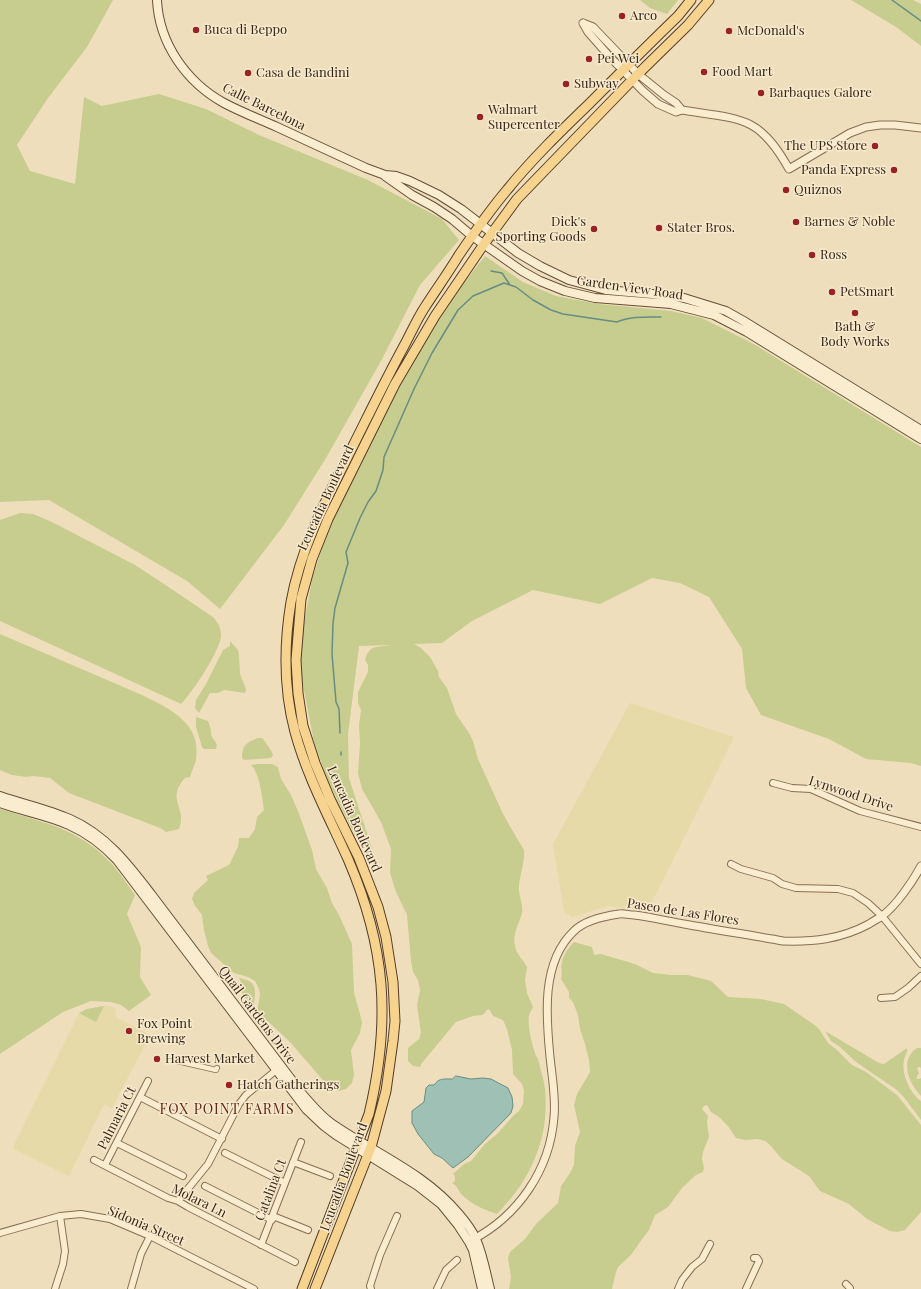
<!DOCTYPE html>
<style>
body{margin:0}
canvas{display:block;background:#efdebb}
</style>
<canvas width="921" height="1289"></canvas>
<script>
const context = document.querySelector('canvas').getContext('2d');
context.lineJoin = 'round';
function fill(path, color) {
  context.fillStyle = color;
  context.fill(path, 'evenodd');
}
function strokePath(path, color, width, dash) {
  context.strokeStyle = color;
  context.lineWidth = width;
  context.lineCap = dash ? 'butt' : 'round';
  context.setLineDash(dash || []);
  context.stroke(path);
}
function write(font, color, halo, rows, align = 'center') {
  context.font = font + ' "Playfair Display",serif';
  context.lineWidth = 3;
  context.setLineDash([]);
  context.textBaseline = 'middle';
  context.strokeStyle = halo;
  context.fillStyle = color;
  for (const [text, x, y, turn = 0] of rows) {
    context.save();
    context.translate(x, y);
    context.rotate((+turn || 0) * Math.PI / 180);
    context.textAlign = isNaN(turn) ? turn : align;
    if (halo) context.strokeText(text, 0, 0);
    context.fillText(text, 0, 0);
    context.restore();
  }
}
const farmland = new Path2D(`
 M630 703 734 737 648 910 607 906 573 917 564 912 553 844Z
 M107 1005 115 1008 116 1017 150 1035 112 1108 104 1104 69 1176 14 1149V1145L79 1013 87 1009Z`);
const green = new Path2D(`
 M0 0H113L87 47 48 98 17 145 30 171 75 184 84 97 102 106 159 94 206 109 259 135 368 180 442 219 459 240 420 285 381 361 326 458 284 525 220 609 187 581 49 500 0 502Z
 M640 0H678L667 14 650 8Z
 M851 0H913L921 4V46L896 27Z
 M485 256 523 282 556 296 599 304 671 311 702 318 752 343 921 447V766L911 763 866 759 829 739 761 715 746 688 742 649 709 597 680 583 652 578 600 604 533 590 472 621 442 643 414 644 421 648 430 657 438 671 439 677 447 688 456 714 469 733 473 741 478 759 503 814 515 835 524 850C525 862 520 874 519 886 518 895 524 906 522 913 519 925 512 933 515 946 516 954 523 959 527 967L525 980 527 993 533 1007C532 1010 529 1013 529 1016 527 1024 533 1052 538 1059 540 1069 544 1079 545 1089 550 1137 531 1180 497 1214 483 1209 474 1206 462 1195 458 1191 458 1186 452 1183L455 1181V1176L453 1174 464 1164 471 1161 484 1145 498 1133 514 1115 519 1111 523 1104 524 1091 522 1084 513 1074 512 1050 507 1029 503 1020 493 1016 489 1009 487 1010 483 1015 473 1016 456 1022 422 1063 420 1067 413 1066 408 1061V1048L419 1039 421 1033 417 1005 420 990 418 980 413 972 411 961 407 915 396 892 390 873 391 849 381 822 362 789 358 773 360 743 359 725 361 710 358 703V692L368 672V665L365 660 367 654 371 649 376 647 391 645 359 646 348 734 349 778 377 864 357 839 327 779 314 742 300 670 303 628 312 580 326 535 382 418 417 352 436 321 458 290Z
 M20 513 33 514 52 522 135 565 164 584 213 617C218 622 222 630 221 637 219 652 192 693 181 704L0 621V520Z
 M0 634 142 695C170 709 202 723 196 760 195 766 191 771 190 777L185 778C165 799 188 809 179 829L166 832 160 828 69 793 50 778 34 776 26 777 12 775 0 770Z
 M230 641 238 650 239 655 240 674 246 689 245 693 224 690 218 693H210L199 713 195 708 196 700 206 684 223 650 230 646Z
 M196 717 208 721C210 726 211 729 211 734 212 740 219 742 216 749H204L202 747 196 727Z
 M258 738H262C265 741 272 751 273 755L271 758 244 760 242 758C242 745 247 742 258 738Z
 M258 764H272L278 767 281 779 291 795 298 811 312 850 316 869 327 888 332 903 339 915 352 944 354 993 360 1014 362 1023 360 1033 351 1050 354 1075 352 1083 346 1089 338 1091 328 1086 290 1042 258 1012V1007L260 994 259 989 255 981 248 977 234 973 211 953 208 946 204 930 202 915 195 906 192 899 194 893 208 880 206 876 229 865 238 847 239 838H249L255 829 257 817 264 810C262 797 260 774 251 765Z
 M0 809C42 822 77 828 109 861 119 871 126 883 135 895L127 914 141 947 140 977 151 995 129 1011 121 1005 111 1002 91 1001 63 1012 0 1054Z
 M574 942 592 947 594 955 601 954 635 964 653 973 672 975H688L711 981 728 997 761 999 784 1004 816 1026 819 1029 828 1043 837 1050 852 1065 866 1072 897 1095 921 1125V1212L905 1230 897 1232 890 1231 867 1219 849 1204 820 1191 809 1176 782 1159 769 1144 765 1141 758 1139 745 1140 736 1138 728 1126 719 1117 711 1112 707 1105 704 1106 702 1109 708 1116 707 1122 709 1137 703 1152 702 1159 704 1168 703 1172 696 1175 682 1188 668 1207 655 1215 649 1230 640 1242 631 1255 618 1267 616 1272 612 1289H509L511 1277 508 1258 510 1252 525 1239 536 1224 558 1203 561 1186 570 1173 574 1165 575 1146 580 1132 574 1105 577 1094 590 1072 589 1060 585 1044 580 1029 578 1015 573 1002 569 998V992L561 979C563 971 560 968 562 962 563 955 569 947 574 942Z
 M239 978C259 982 255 989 254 1007 249 1004 242 997 242 991 241 985 242 982 239 978Z
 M104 1006 96 1022 79 1013 87 1009Z
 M825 1031 879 1063 884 1064 907 1048C908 1053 905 1055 904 1060 901 1074 910 1093 921 1101V1120L903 1096 897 1090 856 1062 840 1047 831 1041Z
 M917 1048H921V1068L919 1067 917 1068 919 1073 917 1076V1079H919L921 1078V1096C909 1083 899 1060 917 1048Z`);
const water = new Path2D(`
 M456 1076 471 1079 483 1078 491 1079 508 1088 512 1097 513 1106 511 1113 468 1157 453 1168 442 1158 434 1154 418 1134 412 1123V1111L424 1102 426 1088 429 1085H434C439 1078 443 1079 452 1079Z`);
const stream = new Path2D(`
 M892 0 921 21
 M491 271 502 273 510 285
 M340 733 339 709 336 702 332 654 333 623 335 608 348 563 346 552 360 518 368 502 376 491 383 470 384 457 414 389 432 353 458 310 473 296 504 283 516 287 533 300 551 310 563 314 617 322C629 316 647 317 661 317
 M341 752V755`);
const pedestrian = new Path2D(`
 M177 1061 216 1070 217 1068`);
const minor = new Path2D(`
 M773 783 792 788 811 789 860 811 921 827
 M731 864 741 869 773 878 782 884 796 888 838 889 853 893 868 903 882 916 921 964
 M881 998 895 997 908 988 921 976
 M140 1097 222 1139
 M117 1143 183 1176
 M225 1153 285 1183
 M94 1160 168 1198 178 1201 188 1207 295 1262
 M293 1162 330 1176
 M105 1165 148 1081
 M205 1186 272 1220
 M178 1201 208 1164 239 1104 246 1095 280 1067
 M273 1216 308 1230
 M0 1233 60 1216 81 1214 110 1219 150 1236 254 1289
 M261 1245 301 1142
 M846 1284 850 1288V1289
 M55 1289 63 1264 65 1251 60 1216
 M131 1289 141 1254 150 1236
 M371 1289 370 1286 380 1255 397 1216
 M437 1289 446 1270 457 1260
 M678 1289 682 1280 692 1267 702 1259 710 1244
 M746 1289 759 1261 757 1258H754`);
const tertiary = new Path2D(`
 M583 23 588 32 609 56 643 91 658 104 676 112 682 110C703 114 732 115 751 125 768 134 780 153 789 169L850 133 866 127 880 125H895L921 128
 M583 23 593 27 638 74 664 95 676 103 682 110
 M472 1240C518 1216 550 1170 554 1117 556 1097 552 1077 550 1057 546 1016 541 962 574 931 584 921 605 916 619 914 623 913 629 915 634 915 651 917 667 921 684 924 717 930 750 935 783 941 814 942 841 939 869 924 873 921 878 919 882 916 896 906 913 881 921 866`);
const secondary = new Path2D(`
 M157 0C159 43 186 82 224 103 241 112 259 119 277 127 307 141 336 154 366 168L385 175 396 176 410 181 439 195 461 209 518 253 540 266 569 280 606 290 652 294 684 298 726 311 742 320 921 430
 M385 176 412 195 434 207 452 219 472 236 522 271 540 281 565 291 595 298 671 304 714 315 747 332 921 439
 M0 796C23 804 48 809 70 819 106 835 128 864 151 894L303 1095C312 1105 320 1115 331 1123 374 1153 424 1172 459 1214 465 1221 472 1230 476 1239 483 1255 486 1273 490 1289
 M0 803C22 811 47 815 69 825 87 833 103 845 117 860L306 1109 324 1126 336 1135 418 1186 441 1204 458 1225 469 1242 473 1250 482 1289`);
const primary = new Path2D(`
 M302 1289 369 1114C391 1021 386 947 348 859 329 817 307 776 295 732 284 691 284 644 291 602 301 546 328 496 353 446 370 412 386 379 404 346 411 333 417 319 425 307 436 290 448 273 459 255 474 233 490 210 507 190 532 159 561 131 589 104 618 75 648 45 678 16L691 0
 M315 1289 371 1147 386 1091 393 1041 395 1021 393 982 386 937 378 907 359 858 330 799 315 763 303 726 298 693 296 660 301 599 312 559 328 519 395 384 435 316 484 244 517 199 638 74 688 25 709 0`);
const markers = [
 [622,16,4,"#982225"],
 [196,30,4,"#982225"],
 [729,31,4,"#982225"],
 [589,59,4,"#982225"],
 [704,72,4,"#982225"],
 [248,73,4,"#982225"],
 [566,84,4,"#982225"],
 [761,93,4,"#982225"],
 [480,117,4,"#982225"],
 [875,146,4,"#982225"],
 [894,170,4,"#982225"],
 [786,190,4,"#982225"],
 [796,222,4,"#982225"],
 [659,228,4,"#982225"],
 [594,229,4,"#982225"],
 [812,255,4,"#982225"],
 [832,292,4,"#982225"],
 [855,313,4,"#982225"],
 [129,1031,4,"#982225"],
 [157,1059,4,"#982225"],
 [229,1085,4,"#982225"]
];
const poiNames = [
 ["Arco",630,16],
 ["Buca di Beppo",204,30],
 ["McDonald's",737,31],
 ["Pei Wei",597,59],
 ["Food Mart",712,72],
 ["Casa de Bandini",256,73],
 ["Subway",574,84],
 ["Barbaques Galore",769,93],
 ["Walmart",488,110],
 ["Supercenter",488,125],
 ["The UPS Store",867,146,"right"],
 ["Panda Express",886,170,"right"],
 ["Quiznos",794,190],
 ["Dick's",586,222,"right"],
 ["Sporting Goods",586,237,"right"],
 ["Barnes & Noble",804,222],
 ["Stater Bros.",667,228],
 ["Ross",820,255],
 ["PetSmart",840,292],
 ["Bath &",855,327,"center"],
 ["Body Works",855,342,"center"],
 ["Fox Point",137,1024],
 ["Brewing",137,1039],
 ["Harvest Market",165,1059],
 ["Hatch Gatherings",237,1085]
];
const streetNames = [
 ["Calle Barcelona",264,107,26],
 ["Garden View Road",630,288,8],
 ["Leucadia Boulevard",326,498,-65],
 ["Lynwood Drive",851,794,18],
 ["Leucadia Boulevard",354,819,66],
 ["Paseo de Las Flores",683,912,9],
 ["Quail Gardens Drive",257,1015,53],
 ["Palmaria Ct",117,1118,-63],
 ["Leucadia Boulevard",344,1177,-70],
 ["Catalina Ct",271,1190,-69],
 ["Molara Ln",199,1201,26],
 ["Sidonia Street",146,1226,23]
];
const neighbourhoodNames = [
 ["FOX POINT FARMS",227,1110]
];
fill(farmland, '#e5daa8');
fill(green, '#c7cd8f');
fill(water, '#9fc0b5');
strokePath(water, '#678d83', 1);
strokePath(stream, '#678d83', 1.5);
strokePath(pedestrian, '#876e54', 6);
strokePath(minor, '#876e54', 8);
strokePath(tertiary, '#876e54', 9);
strokePath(secondary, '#684f38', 10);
strokePath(primary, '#543c29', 11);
strokePath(pedestrian, '#faecce', 4.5);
strokePath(minor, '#faecce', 6);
strokePath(tertiary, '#faecce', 7);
strokePath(secondary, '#faecce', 8);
strokePath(primary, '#f6d48f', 9);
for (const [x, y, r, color] of markers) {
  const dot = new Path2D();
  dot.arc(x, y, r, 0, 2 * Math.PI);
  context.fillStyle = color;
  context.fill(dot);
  strokePath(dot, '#f7e9cb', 1.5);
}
write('13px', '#35261a', '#f7e9cb', poiNames, 'left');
write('13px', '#35261a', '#f7e9cb', streetNames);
context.letterSpacing = '1px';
write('14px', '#632618', '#f7e9cb', neighbourhoodNames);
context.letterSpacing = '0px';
</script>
